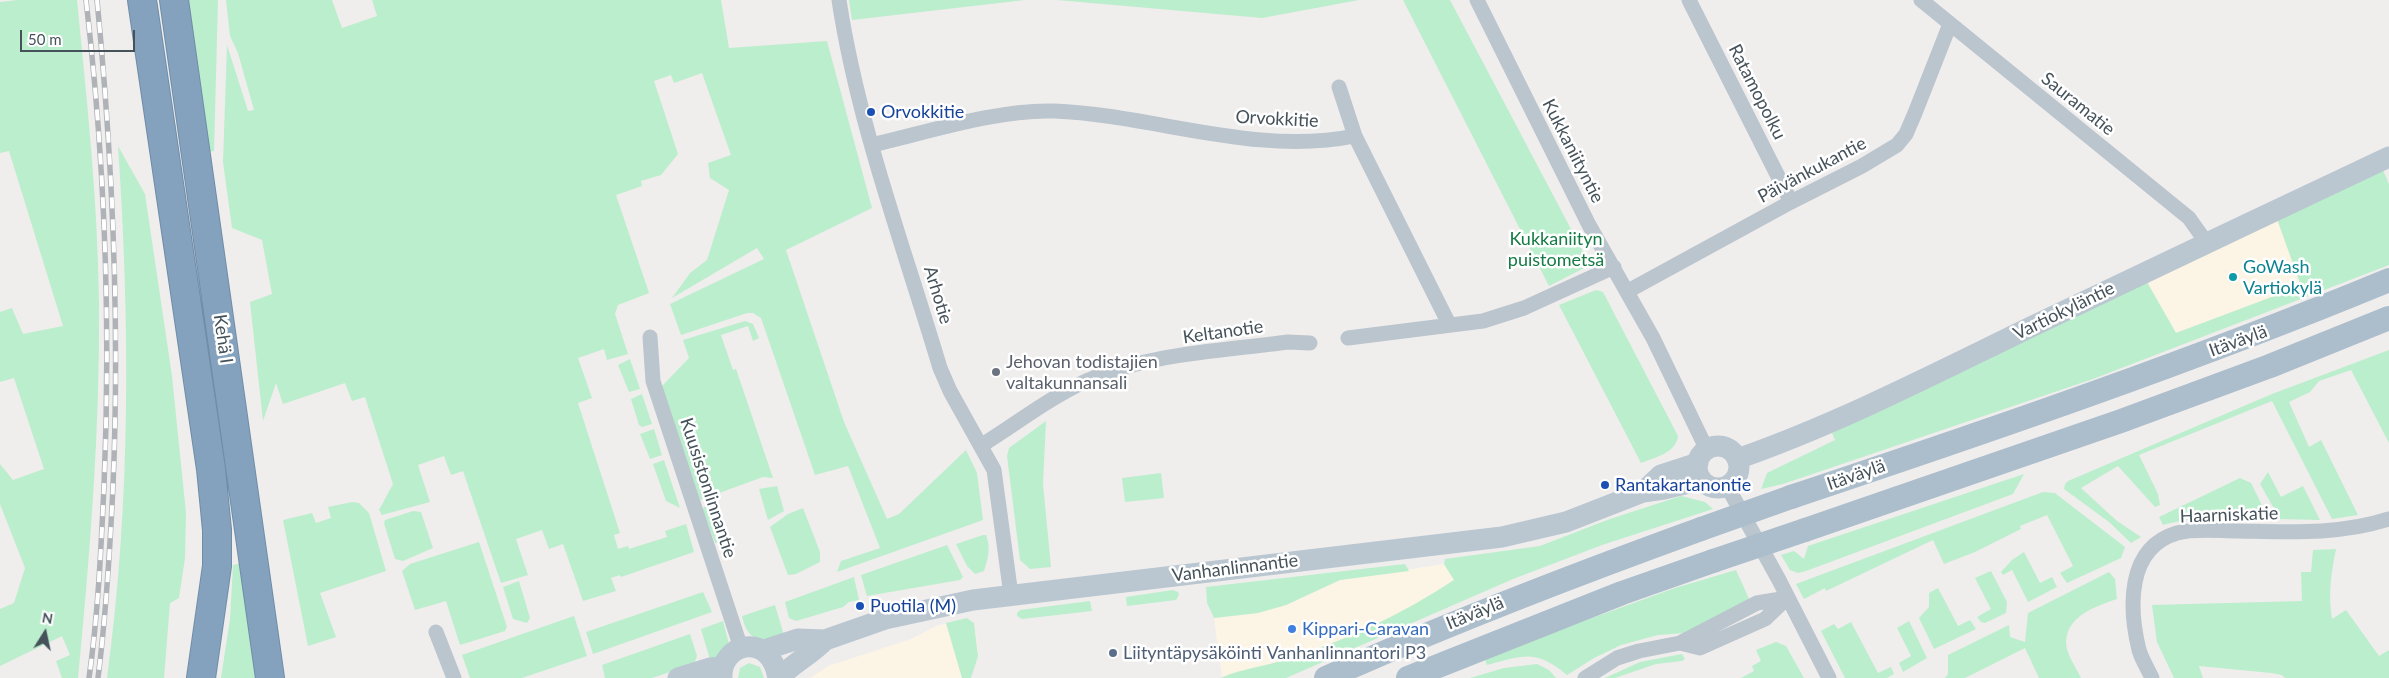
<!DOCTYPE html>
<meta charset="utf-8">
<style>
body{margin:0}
#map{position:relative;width:2389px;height:678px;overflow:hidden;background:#f0eded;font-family:Lato,sans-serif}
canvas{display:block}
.north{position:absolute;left:20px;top:608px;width:50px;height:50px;-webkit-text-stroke:4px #fff;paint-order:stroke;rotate:10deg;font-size:14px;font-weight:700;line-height:20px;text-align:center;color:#45525a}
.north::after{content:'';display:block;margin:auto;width:18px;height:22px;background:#45525a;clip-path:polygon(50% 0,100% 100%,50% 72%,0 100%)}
.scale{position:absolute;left:20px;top:30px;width:115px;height:22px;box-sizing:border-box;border:2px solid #45525a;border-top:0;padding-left:6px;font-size:15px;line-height:18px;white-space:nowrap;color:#45525a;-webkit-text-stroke:4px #fff;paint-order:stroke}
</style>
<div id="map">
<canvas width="2389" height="678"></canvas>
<div class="north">N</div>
<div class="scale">50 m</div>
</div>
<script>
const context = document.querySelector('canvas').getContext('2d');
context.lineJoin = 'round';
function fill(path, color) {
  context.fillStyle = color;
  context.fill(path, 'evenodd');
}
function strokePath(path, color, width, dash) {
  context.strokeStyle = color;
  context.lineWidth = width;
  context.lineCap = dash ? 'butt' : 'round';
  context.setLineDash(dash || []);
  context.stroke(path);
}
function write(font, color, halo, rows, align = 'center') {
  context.font = font + ' Lato,sans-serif';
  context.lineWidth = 5;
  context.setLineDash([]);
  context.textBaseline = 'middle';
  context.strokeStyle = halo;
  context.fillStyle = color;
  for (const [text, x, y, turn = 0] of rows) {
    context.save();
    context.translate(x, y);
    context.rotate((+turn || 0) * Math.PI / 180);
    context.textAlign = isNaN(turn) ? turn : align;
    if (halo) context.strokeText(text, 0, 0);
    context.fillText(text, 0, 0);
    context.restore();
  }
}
const commercial = new Path2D(`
 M2277 219 2301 286 2176 333 2147 282Z
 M1444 564 1454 580 1415 606 1348 639 1289 659 1222 677 1214 618 1258 613 1286 605 1340 580Z
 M967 618 974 623 978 649 971 678H810L828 666 911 639 936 626Z`);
const green = new Path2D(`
 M18 0H77C87 101 98 203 99 305 100 430 90 554 78 678H62L56 661 70 655 62 636 0 666V609L14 603 25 568 0 504V464L13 480 44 469 14 378 0 382V312L12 308 23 334 63 326 9 151 0 153V2Z
 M189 0H218L214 151 207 152Z
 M226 0H332L342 28 377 16 372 0H721L729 48 827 41 872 208 786 250 844 422 887 519 899 514 966 450 977 473 983 520 837 572 841 561 880 548 848 466 815 475 761 318 753 313H747L681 335 670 304 764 259 757 248 672 298 690 273 707 260 729 190 710 178 708 163 731 155 702 73 674 83 671 75 654 81 678 154 661 175 641 181 642 186 616 195 649 293 618 305 615 314 628 354 607 360 604 349 578 358 592 398 578 403 620 533 614 535 618 549 628 546 629 549 667 537 665 531 686 524 694 552 621 577 620 575 611 578 616 591 583 601 563 544 549 549 542 530 516 539 528 575 501 583 463 471 451 475 444 456 418 465 430 502 382 515 379 510 393 484 365 397 352 401 345 383 283 404 276 383 263 421 250 302 272 294 262 240 232 228 223 162 227 45 248 111 254 110 238 53 230 36Z
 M849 0H1025L852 20Z
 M1057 0H1359L1262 18Z
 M1403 0H1450L1590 265 1549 286Z
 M118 146 145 194 172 376 186 513 185 558 179 598 170 603 164 678H107C131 503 130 322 118 146Z
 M2383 170 2389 184V265L2093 379 1783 484 1761 489 1767 473 1835 440 1832 433 2147 282 2176 333 2301 286 2277 219Z
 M1596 290 1603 292 1678 436C1676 453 1656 457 1641 463L1559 305Z
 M745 321 753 324 759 338 753 341 748 326 721 335 733 370 736 369 773 478 763 477 700 500 661 387 689 358 683 340Z
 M2389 350V443L2351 370 2319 381 2310 392 2289 402 2309 447 2321 440 2358 515 2332 519 2272 401 2139 455 2158 494 2160 505 2155 507 2118 466 2081 488 2117 521 2141 537 2131 543 2109 522 2064 489 2065 484 2068 481 2272 394Z
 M630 359 640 389 629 392 618 365Z
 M642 394 652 424 642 427 639 425 631 399Z
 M1046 421 1043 484 1051 567 1030 569 1020 560 1007 456 1009 448Z
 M654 429 662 455 650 459 640 434Z
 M664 460 680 508 666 501 653 464Z
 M2268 472 2281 497 2303 486 2320 520 2280 519 2260 484Z
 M1161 473 1164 498 1125 502 1122 478Z
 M2024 474 2013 494 1806 571 1798 573 1790 570 1781 555 1794 551 1804 559 1808 546Z
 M2240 478 2251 483 2269 519C2233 518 2198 515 2163 525L2159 517Z
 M777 486 784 511 768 520 759 489Z
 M2043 492 2055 493 2060 497 2125 547 2121 558 2067 583 2060 573 2073 566 2047 515 2020 526 2021 529 1975 552 1944 564 1933 540 1826 591 1825 588 1804 599 1796 584Z
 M1681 496 1705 502 1713 509 1602 545 1513 579 1286 678H1221C1242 668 1269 666 1291 658 1349 639 1403 614 1454 580L1444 564 1445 559 1540 546 1610 519Z
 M352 502 359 503 369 513 386 571 320 593 336 637 308 646 283 520 312 513 316 523 331 518 328 507Z
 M715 503 727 539 715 543 702 508Z
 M803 508 820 552V562L796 574 788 575 770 527 788 514Z
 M413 511 421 512 433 548 403 561 395 559 384 523 385 520Z
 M983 535H986C991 548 988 559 984 571L975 574 967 566 956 544Z
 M479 542 507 627 505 631 460 645 446 601 415 610 402 571 410 564Z
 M947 545 963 577 960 580 867 596 861 575Z
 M2336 549C2331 574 2328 594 2332 619L2346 610 2379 656 2389 650V678H2285L2282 675 2271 673 2199 666 2203 678H2174L2157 642 2152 605 2302 601 2301 572H2311L2313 550Z
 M2024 552 2040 583 2052 577 2057 587 2028 602 2012 570 2003 575 2001 572 2012 560Z
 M242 563 255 678H221L230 619 233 565Z
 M1405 564 1409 571 1340 580 1286 605 1258 613 1214 618 1207 603 1206 587Z
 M1736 570 1750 601 1685 633 1658 635 1621 645 1594 658 1567 675C1536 649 1524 655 1487 665L1484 657 1675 588Z
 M1991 571 2007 602 2006 613 1985 623 1981 622 1977 617 1991 609 1975 578Z
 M2109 572 2115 579 2117 599C2097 606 2067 615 2066 642 2066 654 2076 667 2081 678H2039L2025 648 1965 678H1945L1948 674V655L2009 625 2010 637 2025 642 2028 613Z
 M854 577 859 600 849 602 843 607 796 621 789 618 785 602Z
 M519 581 530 618 527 623 513 619 503 587Z
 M1938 588 1958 626 1970 620 1976 629 1934 649 1919 618 1929 607V593Z
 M1173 590 1178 592 1179 595 1176 600 1127 606 1126 597Z
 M703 592 712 612 593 654 586 632Z
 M1090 601 1092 611 1022 619 1017 616V613L1020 610Z
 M775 605 785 639C762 644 747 641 742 616Z
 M574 616 587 656 522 678H470L462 655Z
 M967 618 974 623 978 656 971 678H962L946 623Z
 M723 621 729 644 711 663 701 629Z
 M1909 621 1927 658 1903 672 1899 663 1911 656 1897 628Z
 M1851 622 1878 673 1891 667 1894 674 1887 678H1845L1821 631 1834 624 1838 629Z
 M690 634 697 656 694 664 652 678H605L602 665Z
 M1776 642 1786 646 1804 678H1741L1754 671 1752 666 1761 661 1756 650Z
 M1682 654 1685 659 1682 661 1656 664 1615 678H1605L1640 662Z
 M749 663 760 667 764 678H738L740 668Z
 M1537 664 1549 670 1556 678H1470L1504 668Z`);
const street = new Path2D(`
 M839 0C858 125 904 247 940 368L950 391 994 470 1011 595
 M1477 0 1589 225 1653 338 1707 450
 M1689 0 1791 202
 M1921 0 2189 218 2206 242
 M1339 87 1355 136
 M872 145C928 132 998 109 1054 111 1154 115 1254 156 1355 136L1449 324
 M1628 291 1791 202 1862 166 1897 145 1906 134 1915 113 1950 24
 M650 337 653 381 741 648
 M1348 338 1483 321 1524 308 1614 267
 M982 445C1016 424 1049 398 1086 381 1149 353 1221 351 1288 342L1310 343
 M1727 486 1779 580 1829 678
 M436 632 454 678
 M1680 643 1757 603 1787 598
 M1585 678 1617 658 1639 651 1680 643 1700 648 1765 619 1787 598
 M2152 678C2148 669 2142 660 2139 650 2129 609 2126 548 2177 533 2195 528 2219 531 2238 531 2289 532 2340 535 2389 519`);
const secondary = new Path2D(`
 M1697 467a21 21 0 1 1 42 0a21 21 0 1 1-42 0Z
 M1737 459C1840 423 1936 373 2033 326 2152 269 2270 213 2389 157
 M1643 492 1661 475 1698 463
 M764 650 798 639 825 640 885 619 973 600 1502 537 1566 522 1643 492 1664 489 1701 480
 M678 678 710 668 722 667
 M722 678C720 643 770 630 778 678
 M779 678C793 663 811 655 825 640`);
const primary = new Path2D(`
 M1791 497C1992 430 2193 361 2389 280
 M1805 530 2121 421 2270 366 2389 318
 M1326 678C1449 623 1574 575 1701 529
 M1408 678 1622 593 1713 561`);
const highway = new Path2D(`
 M142 0 211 469 217 530V566L201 678
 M174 0 270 678`);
const rail = new Path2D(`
 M86 0C105 162 111 323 104 486 101 550 98 615 89 678
 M97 0C113 164 120 321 113 486 110 550 106 615 98 678`);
const primaryBridge = new Path2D(`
 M1701 529 1791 497
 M1713 561 1805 530`);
const markers = [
 [871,112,5,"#1a4fb4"],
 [2233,277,5,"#0f9aa8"],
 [996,372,5,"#6b7280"],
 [1605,485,5,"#1a4fb4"],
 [860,606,5,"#1a4fb4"],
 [1292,629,5,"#3f7fe0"],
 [1113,653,5,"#5c6f8a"]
];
const streetNames = [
 ["Ratamopolku",1757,92,63],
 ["Sauramatie",2078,104,39],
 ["Orvokkitie",1277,119,3],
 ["Kukkaniityntie",1573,151,63],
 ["Päivänkukantie",1812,170,-28],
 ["Arhotie",938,295,73],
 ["Vartiokyläntie",2064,311,-26],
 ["Keltanotie",1223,332,-8],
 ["Kehä I",223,339,82],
 ["Itäväylä",2238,341,-20],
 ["Itäväylä",1856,475,-19],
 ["Kuusistonlinnantie",708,488,72],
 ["Haarniskatie",2229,515,-2],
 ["Vanhanlinnantie",1235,568,-7],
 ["Itäväylä",1475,613,-22]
];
const transitNames = [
 ["Orvokkitie",881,112],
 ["Rantakartanontie",1615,485],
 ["Puotila (M)",870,606]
];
const parkNames = [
 ["Kukkaniityn",1556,239],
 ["puistometsä",1556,260]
];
const cultureNames = [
 ["GoWash",2243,267],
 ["Vartiokylä",2243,288]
];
const worshipNames = [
 ["Jehovan todistajien",1006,362],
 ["valtakunnansali",1006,383]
];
const shopNames = [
 ["Kippari-Caravan",1302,629]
];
const serviceNames = [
 ["Liityntäpysäköinti Vanhanlinnantori P3",1123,653]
];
fill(commercial, '#fcf4e5');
fill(green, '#bec');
strokePath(highway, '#708da8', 30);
strokePath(street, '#bbc5cd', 15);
strokePath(secondary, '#bac7d1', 21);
strokePath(primary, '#acbecc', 24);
strokePath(highway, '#84a2bd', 28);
strokePath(rail, '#afb3b8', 5.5);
strokePath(rail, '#fff', 4, [11]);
strokePath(primaryBridge, '#acbecc', 24);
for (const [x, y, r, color] of markers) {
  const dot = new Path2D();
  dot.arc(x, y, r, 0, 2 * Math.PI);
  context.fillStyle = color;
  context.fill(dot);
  strokePath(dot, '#fff', 2);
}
write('18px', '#45525a', '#fff', streetNames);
write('18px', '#164399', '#fff', transitNames, 'left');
write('18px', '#167b44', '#fff', parkNames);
write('18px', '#0d838f', '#fff', cultureNames, 'left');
write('18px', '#5b616d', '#fff', worshipNames, 'left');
write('18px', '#366cbe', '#fff', shopNames, 'left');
write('18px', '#4e5e75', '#fff', serviceNames, 'left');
</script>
